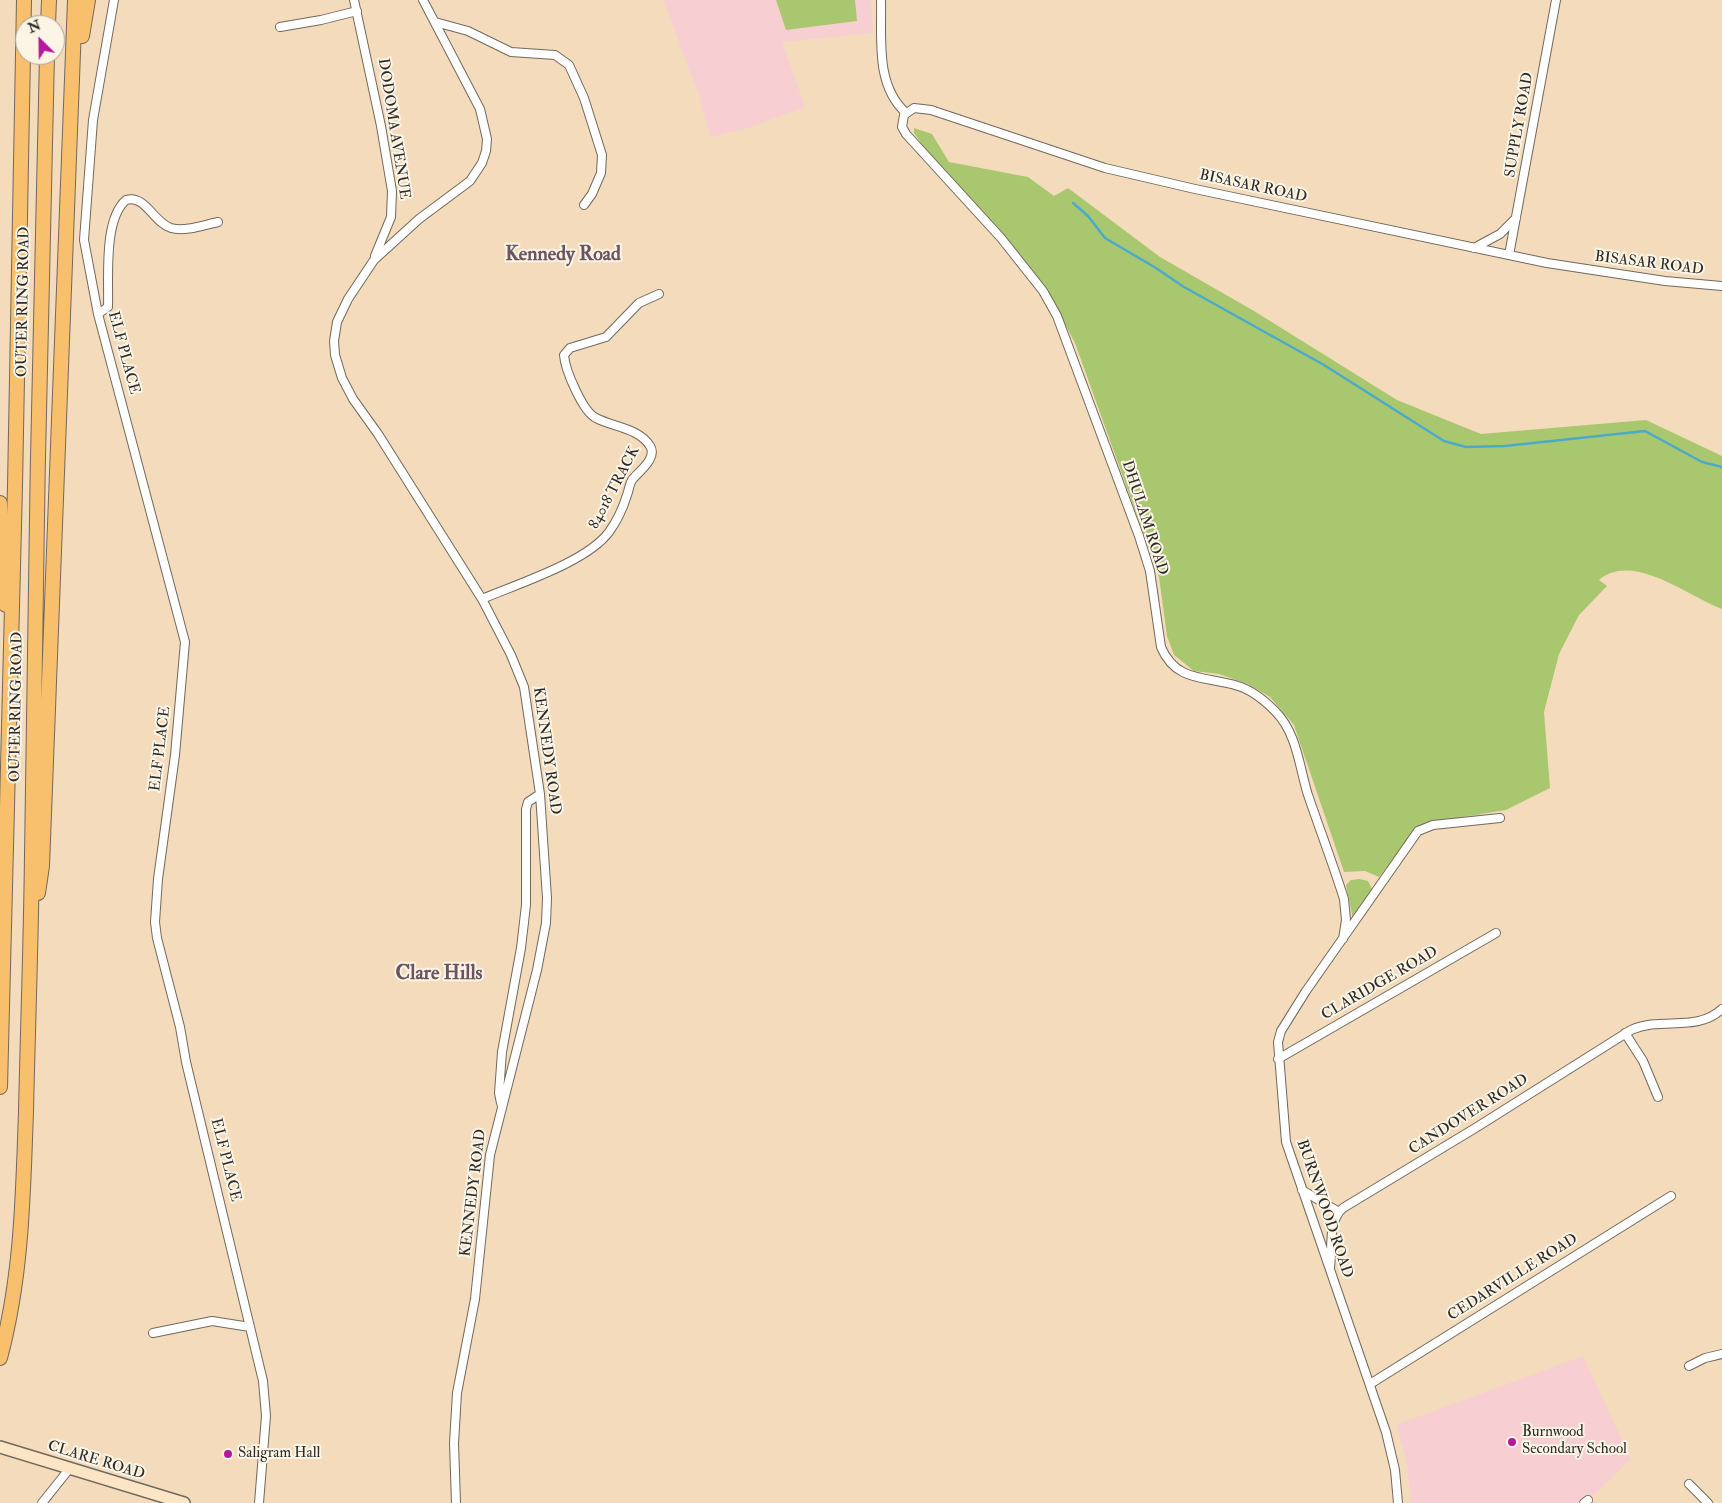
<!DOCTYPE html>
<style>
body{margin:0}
#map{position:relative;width:1722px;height:1503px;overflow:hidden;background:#f3dbbc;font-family:"IM FELL Double Pica",serif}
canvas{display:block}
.north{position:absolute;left:15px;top:15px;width:50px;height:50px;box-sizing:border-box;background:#fcf5e5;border:1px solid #a8a49b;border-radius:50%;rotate:337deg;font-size:14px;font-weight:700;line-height:20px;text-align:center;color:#2b2b2b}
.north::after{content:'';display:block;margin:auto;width:18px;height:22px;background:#b5179e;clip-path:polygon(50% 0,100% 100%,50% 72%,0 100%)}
</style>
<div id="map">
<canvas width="1722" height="1503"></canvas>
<div class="north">N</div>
</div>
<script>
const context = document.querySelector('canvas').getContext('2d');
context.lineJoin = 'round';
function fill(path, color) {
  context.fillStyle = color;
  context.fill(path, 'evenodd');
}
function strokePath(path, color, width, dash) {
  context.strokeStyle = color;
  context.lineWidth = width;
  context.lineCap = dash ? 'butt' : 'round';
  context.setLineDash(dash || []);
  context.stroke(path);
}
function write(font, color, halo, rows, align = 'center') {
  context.font = font + ' "IM FELL Double Pica",serif';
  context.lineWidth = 4;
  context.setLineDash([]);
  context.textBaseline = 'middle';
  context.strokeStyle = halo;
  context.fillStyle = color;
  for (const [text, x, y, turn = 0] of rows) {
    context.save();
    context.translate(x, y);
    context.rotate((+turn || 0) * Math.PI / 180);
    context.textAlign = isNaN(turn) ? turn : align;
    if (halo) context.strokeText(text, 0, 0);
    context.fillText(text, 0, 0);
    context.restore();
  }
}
const built = new Path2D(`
 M663 0H871L873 33 782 42 805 107 748 128 710 137 700 98Z
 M1583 1356 1631 1459 1596 1493 1580 1503H1411L1407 1463 1396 1425Z`);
const green = new Path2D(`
 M776 0H855L857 21 786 30Z
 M914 128 932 134 949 162 1028 177 1054 196 1068 188 1160 257 1254 311 1397 400 1481 434 1646 420 1722 456V609C1689 597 1633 551 1599 580L1607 586 1579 615 1559 654 1544 712 1550 788 1506 810 1426 823 1417 829 1379 877 1365 871 1344 872 1294 725 1270 697 1248 684 1219 674 1194 671 1174 655 1167 636 1159 577 1075 343 1045 286 923 146 914 133Z
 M1359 879 1368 881 1372 889 1353 919 1346 885 1351 880Z`);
const stream = new Path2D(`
 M1073 203 1088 216 1105 238 1156 268 1184 287 1324 365 1444 441 1466 447 1505 446 1645 431 1702 462 1722 467`);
const street = new Path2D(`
 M114 0 93 120 84 240 98 314 185 642 175 755 158 879 155 922 157 938 180 1027 186 1062 263 1381 266 1416 259 1503
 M354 0 381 126 392 191 391 217 375 256
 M423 0 480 109 487 139 486 151 482 163 470 181 419 219 374 260 348 299 337 322 334 341 335 355 342 378 353 399 378 434 482 599 511 655 524 687 540 794 547 898 546 923 537 970 490 1155 475 1299 457 1393 454 1443 456 1503
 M881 0C882 39 875 85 906 113
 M435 22 468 31 511 52 555 55 569 65 584 98 602 155 601 173 592 194 584 205
 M280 27 321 20 357 11
 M1474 248 1500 234 1516 218
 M1509 255 1556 0
 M98 314 108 307C109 279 103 220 126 200 145 194 154 223 171 228 185 232 204 225 218 222
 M482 599C517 584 587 562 609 532 617 521 623 508 627 495 629 490 629 485 632 480 638 472 658 458 650 446 639 428 613 427 596 418 583 412 565 370 564 355L570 348 606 337 639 303 659 294
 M1343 939 1346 920 1344 899C1333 864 1320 830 1308 795 1299 766 1297 733 1275 711 1265 701 1252 690 1238 686 1207 676 1176 683 1161 647L1150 571 1139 536 1057 316 1043 291 1001 238 906 134 902 127 904 115 914 108 931 110 1105 168 1195 189 1547 263 1665 281 1722 286
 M1625 1033 1643 1061 1658 1097
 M1278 1059 1496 933
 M501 1103 499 1093 502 1052 521 948 526 905V809L528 802 540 794
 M1302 1190 1339 1212
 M1330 1267C1333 1248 1327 1222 1343 1208L1477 1127 1631 1030C1662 1016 1696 1033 1722 1009
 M153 1333 212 1321 250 1327
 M1689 1366 1705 1358 1722 1354
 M1370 1384 1671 1196
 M1689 1484 1708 1503
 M42 1503 70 1468
 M1398 1503 1395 1470 1386 1432 1286 1142 1278 1042 1281 1031 1306 991 1418 831 1433 825 1500 818
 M1584 1503 1588 1500`);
const secondary = new Path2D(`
 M0 1447 184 1503`);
const highway = new Path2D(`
 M48 25 49 0
 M82 36 88 0
 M0 503 2 586 6 605
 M38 893 42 866 75 0
 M0 1087 15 486 24 0
 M0 1358C22 1276 23 1195 26 1111 28 1025 31 940 32 855 35 588 40 322 47 55`);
const markers = [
 [1512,1442,5,"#b5179e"],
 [228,1454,5,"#b5179e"]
];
const streetNames = [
 ["SUPPLY ROAD",1520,125,-80],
 ["DODOMA AVENUE",393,129,81],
 ["BISASAR ROAD",1253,187,12],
 ["BISASAR ROAD",1649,264,7],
 ["OUTER RING ROAD",24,302,-89],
 ["ELF PLACE",123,353,75],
 ["84018 TRACK",615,488,-62],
 ["DHULAM ROAD",1144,518,72],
 ["OUTER RING ROAD",17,707,-89],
 ["ELF PLACE",161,749,-83],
 ["KENNEDY ROAD",546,751,82],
 ["CLARIDGE ROAD",1380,984,-30],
 ["CANDOVER ROAD",1469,1115,-32],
 ["ELF PLACE",225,1160,76],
 ["KENNEDY ROAD",474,1193,-83],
 ["BURNWOOD ROAD",1324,1209,71],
 ["CEDARVILLE ROAD",1513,1278,-32],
 ["CLARE ROAD",96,1461,17]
];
const poiNames = [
 ["Burnwood",1522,1433],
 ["Secondary School",1522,1450],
 ["Saligram Hall",238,1454]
];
const districtNames = [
 ["Kennedy Road",563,256],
 ["Clare Hills",439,975]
];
fill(built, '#f7cfd3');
fill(green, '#a9c76f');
strokePath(stream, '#4baaca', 2.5);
strokePath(street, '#71695e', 10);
strokePath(secondary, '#71695e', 14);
strokePath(highway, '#71695e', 16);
strokePath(street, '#fff', 8);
strokePath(secondary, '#fce5c4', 11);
strokePath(highway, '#f8bf6c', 14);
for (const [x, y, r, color] of markers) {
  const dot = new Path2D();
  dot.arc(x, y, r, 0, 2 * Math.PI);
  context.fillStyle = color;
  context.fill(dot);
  strokePath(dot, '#fcf5e5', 2);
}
write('15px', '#2b2b2b', '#fcf5e5', streetNames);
write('15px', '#2b2b2b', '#fcf5e5', poiNames, 'left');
write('bold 20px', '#6b5461', '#fcf5e5', districtNames);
</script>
